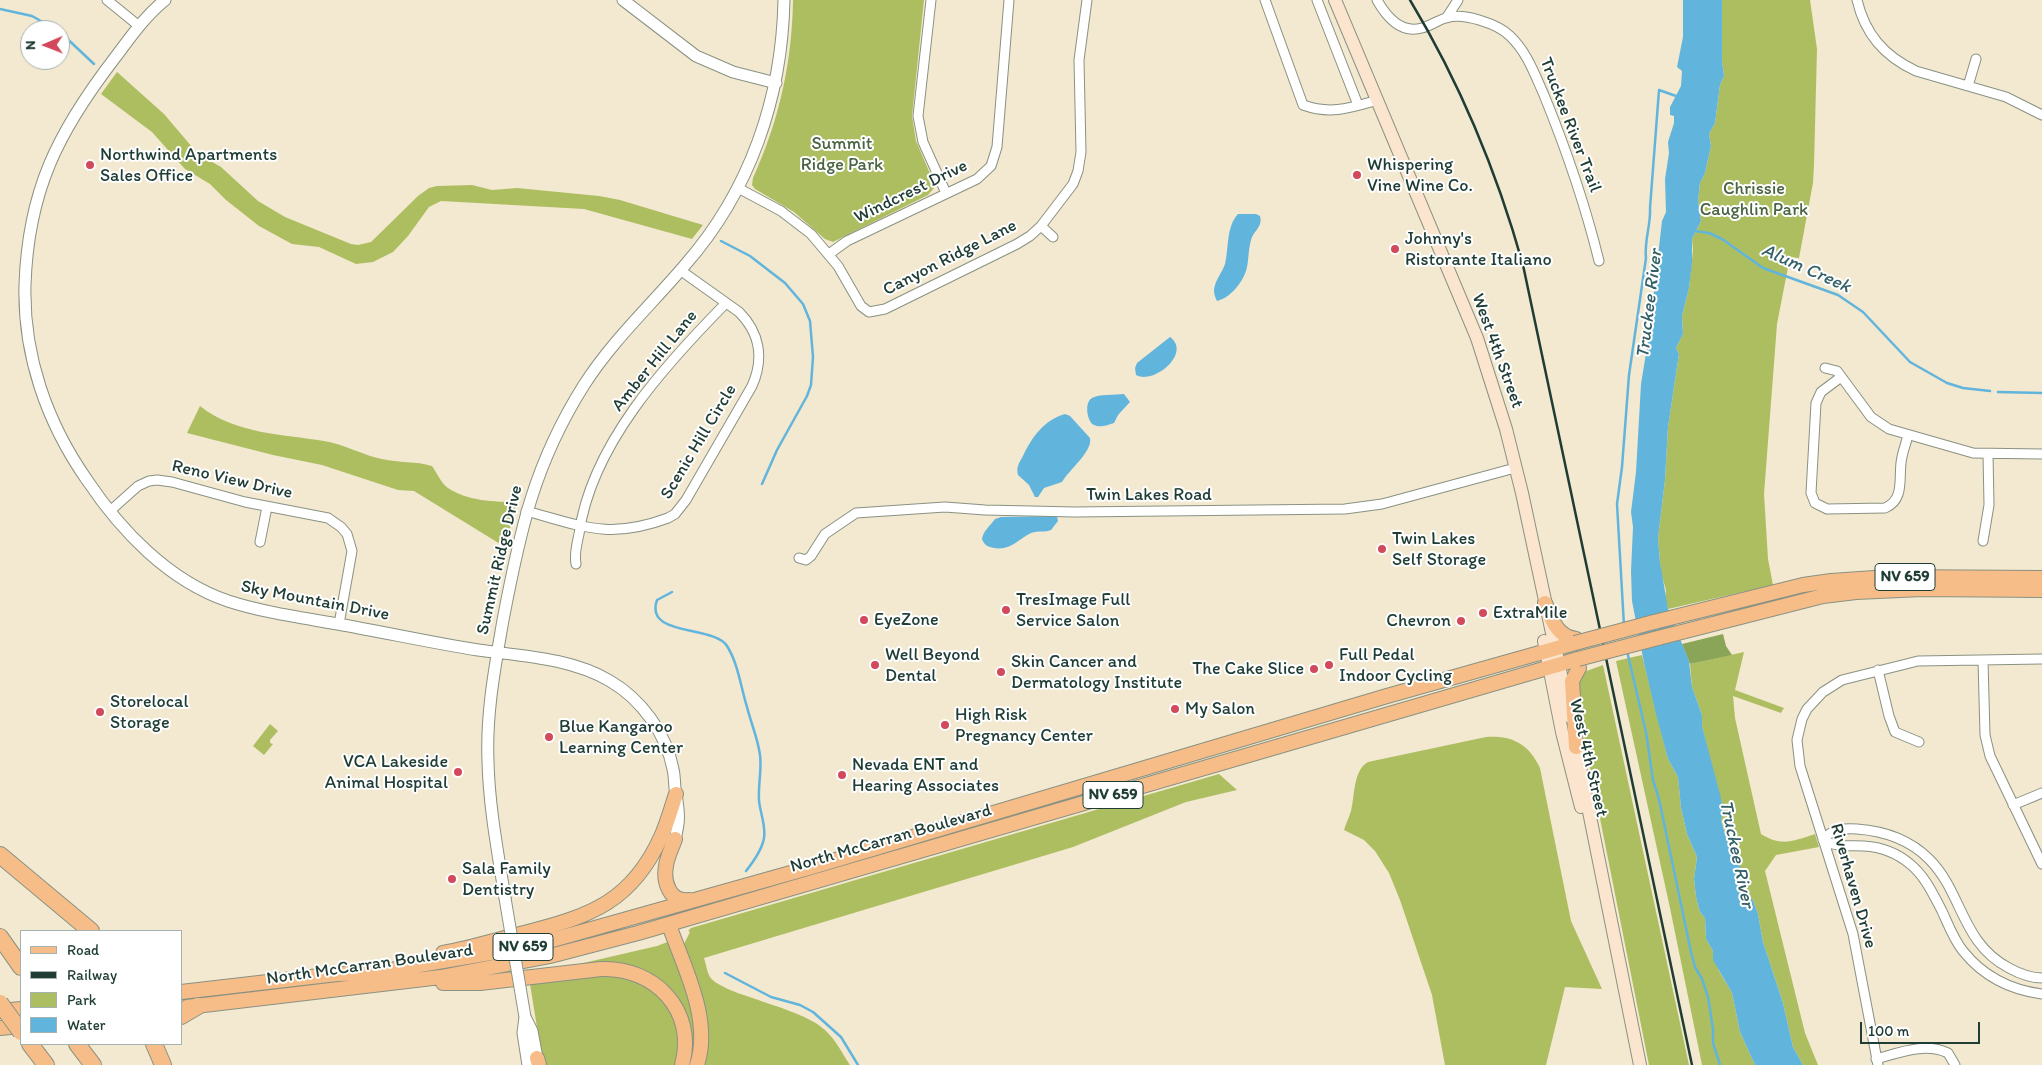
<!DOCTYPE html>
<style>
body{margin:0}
#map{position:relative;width:2042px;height:1065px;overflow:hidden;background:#f3e8d0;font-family:Itim,sans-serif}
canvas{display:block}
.legend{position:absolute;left:20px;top:930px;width:162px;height:115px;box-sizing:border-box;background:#fff;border:1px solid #a5b1ae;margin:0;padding:6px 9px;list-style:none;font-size:15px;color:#1f3d34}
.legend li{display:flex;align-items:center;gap:10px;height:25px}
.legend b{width:25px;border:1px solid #a5b1ae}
.north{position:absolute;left:20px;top:20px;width:50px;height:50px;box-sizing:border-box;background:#fff;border:1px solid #a5b1ae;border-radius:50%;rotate:269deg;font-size:14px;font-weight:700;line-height:20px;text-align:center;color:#1f3d34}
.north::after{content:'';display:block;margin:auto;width:18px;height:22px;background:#d1495b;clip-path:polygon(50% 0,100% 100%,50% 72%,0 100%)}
.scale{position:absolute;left:1860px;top:1022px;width:120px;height:22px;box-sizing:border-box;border:2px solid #1f3d34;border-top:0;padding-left:6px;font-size:15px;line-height:18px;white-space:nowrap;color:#1f3d34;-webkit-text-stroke:4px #fff;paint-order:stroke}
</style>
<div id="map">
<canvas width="2042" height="1065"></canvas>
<ul class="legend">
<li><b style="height:6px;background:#f7bd88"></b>Road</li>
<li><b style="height:6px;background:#1f3d34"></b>Railway</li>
<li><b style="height:14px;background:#adbe61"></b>Park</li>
<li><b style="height:14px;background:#61b5dd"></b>Water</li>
</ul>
<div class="north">N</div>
<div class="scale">100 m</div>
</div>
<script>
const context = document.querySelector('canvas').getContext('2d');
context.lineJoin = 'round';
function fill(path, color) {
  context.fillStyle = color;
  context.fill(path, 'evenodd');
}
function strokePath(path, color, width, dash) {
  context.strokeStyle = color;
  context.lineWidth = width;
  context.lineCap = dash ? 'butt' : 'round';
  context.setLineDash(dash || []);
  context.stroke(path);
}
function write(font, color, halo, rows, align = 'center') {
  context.font = font + ' Itim,sans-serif';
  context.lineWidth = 4;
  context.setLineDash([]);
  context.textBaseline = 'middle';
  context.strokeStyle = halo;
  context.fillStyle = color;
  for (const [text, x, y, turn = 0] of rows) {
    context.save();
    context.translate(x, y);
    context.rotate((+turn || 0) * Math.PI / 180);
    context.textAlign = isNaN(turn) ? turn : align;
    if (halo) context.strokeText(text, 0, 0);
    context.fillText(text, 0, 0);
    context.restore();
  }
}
const green = new Path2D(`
 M793 0H924L912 116 916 141 934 183V188L928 195 833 242 825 239 794 212 755 189 752 185 753 178C779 121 792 63 793 0Z
 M1722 0H1810L1817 49 1814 165 1813 183 1799 258 1790 257 1777 324 1764 494 1768 559 1773 585 1668 609 1665 598 1666 590 1661 573 1658 538 1665 480 1668 427 1679 354 1676 348 1683 334 1682 316 1689 288 1693 250 1692 239 1701 221 1698 201 1700 183 1705 173 1711 146 1709 134 1715 123 1720 85 1724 76 1722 61Z
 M117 72 164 114 198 154 221 167 258 201 285 217 351 244 358 245 371 242 418 196 429 188 437 186 472 185 492 190 517 188 599 196 620 200 703 225 692 239 584 209 441 201 429 207 408 236 393 252 373 262 356 264 319 247 292 244 259 226 226 200 210 184 185 169 152 132 101 94Z
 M200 406C235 434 282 434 324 441 344 444 362 455 382 459 399 463 416 461 432 466 437 473 441 483 448 488 467 501 495 502 517 502L505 547 414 491 398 490 322 465 273 455 187 433Z
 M1744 652 1735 690 1784 708 1781 713 1733 696 1735 718 1761 834C1782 847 1793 841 1815 834L1819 847 1776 855 1765 871 1805 1033 1818 1065H1803L1793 1047 1783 1003 1763 942 1758 914 1753 900 1744 894 1740 886 1736 857 1730 851 1721 820 1723 812 1702 726V715L1692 687 1690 664Z
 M1642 655 1668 759 1678 777 1681 808 1687 834 1697 857 1694 879 1696 897 1700 912 1705 918 1706 939 1713 951 1719 971 1732 993 1740 1032 1755 1065H1702L1670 908 1616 661Z
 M1603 665 1689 1065H1649L1585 743 1578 687 1584 672Z
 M270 724 278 731 270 740V743L273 744 264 755 253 746Z
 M1486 737C1512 735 1529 744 1540 768L1571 921 1602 989 1565 987 1546 1065H1445L1432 995 1400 900 1389 873 1375 851 1364 840 1344 830C1346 824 1349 817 1351 811 1355 796 1353 770 1368 762Z
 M1219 774 1237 790 1186 802 1073 847 704 958C706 964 707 972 710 977 722 995 801 1007 825 1030 836 1040 842 1053 850 1065H703L708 1036 705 1012 683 946 690 932 688 931 691 928Z
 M670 941 696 1010 694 1065H686L689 1038 646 976 549 971 657 946Z
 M601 974C639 980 668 989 679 1031 681 1040 677 1055 676 1065H546L540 1046 530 984Z`);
const forest = new Path2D(`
 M1723 634 1726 646 1732 655 1690 664 1682 644Z`);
const water = new Path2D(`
 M1683 0H1722V61L1724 76 1720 85 1715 123 1709 134 1711 146 1705 173 1700 183 1698 201 1701 221 1692 239V263L1689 288 1682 316 1683 334 1676 348 1679 354 1668 427 1665 480 1658 538 1660 562 1668 609 1689 661 1692 687 1702 715V726L1721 798 1723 812 1721 820 1730 851 1736 856 1741 869 1743 877 1740 887 1744 894 1753 900 1758 914 1763 942 1783 1003 1793 1047 1803 1065H1755L1740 1032 1732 993 1713 960V951L1706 939 1705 918 1700 912 1696 897 1694 879 1697 857 1687 834 1681 808 1678 777 1668 759 1656 714 1644 663 1632 601 1631 571 1633 527 1631 512 1636 472 1641 384 1649 335 1662 221 1666 212 1665 179 1669 153 1668 142 1674 123V116L1670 115V107L1681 86 1682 71 1677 67 1683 37Z
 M1238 214H1256L1260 216C1263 227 1254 230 1251 240 1248 250 1249 261 1246 271 1242 283 1230 298 1217 301 1215 297 1214 294 1214 290 1215 280 1222 273 1225 264 1229 248 1226 227 1238 214Z
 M1170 337C1192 353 1154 385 1136 375L1135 368 1137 363Z
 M1124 394 1130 402 1118 415 1114 423C1108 425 1100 428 1094 425 1087 422 1084 402 1092 398 1099 394 1115 395 1124 394Z
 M1065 414 1070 416 1090 438C1093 451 1069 470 1062 482L1044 488 1038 497H1035L1029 485 1018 475C1016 467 1019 463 1023 456 1032 437 1044 420 1065 414Z
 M1054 516 1057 517 1058 521 1051 530C1045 533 1038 530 1031 533 1018 539 1011 551 994 548 988 547 984 545 982 539 983 531 990 526 995 519L1001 517Z`);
const stream = new Path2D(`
 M0 9 32 16 57 30
 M60 32 94 64
 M1695 231 1709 233 1722 239 1763 268 1838 295 1863 312 1910 362 1947 383 1963 388 1990 391
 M721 241 750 256 785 283 803 304 810 321 813 357 811 385 807 396 777 450 762 484
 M1998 392 2042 393
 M672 592 657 600C644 637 714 625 727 646 738 663 741 688 747 707 751 723 758 739 760 755 762 770 758 785 759 800 760 813 766 825 764 838 762 850 754 861 746 871
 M1624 626 1617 504 1622 467 1629 375 1646 258C1644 241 1651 225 1650 208L1659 90 1676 96
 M1627 651 1646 732 1653 780 1659 799 1691 952 1695 967 1702 979 1708 997 1713 1029V1043L1720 1065
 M725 973 771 997 800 1005 813 1012 841 1037 858 1065`);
const minor = new Path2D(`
 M107 0 139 26
 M931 0 918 116 923 142 946 193
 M1265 0 1303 105C1331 115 1350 108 1378 100
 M1317 0 1358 105
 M1377 0C1386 16 1401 34 1422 28 1430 26 1438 20 1446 18 1463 12 1498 24 1510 36 1527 52 1535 75 1544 95 1566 149 1585 204 1599 261
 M1857 0C1865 34 1884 56 1916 71L2006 97 2042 115
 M1447 17 1458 0
 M1968 86 1976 59
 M738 188 781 211 811 234 838 266 861 306 869 312 885 309 1017 244 1030 236 1041 226 1073 184 1078 171 1081 152 1079 60 1087 0
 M1041 226 1053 237
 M829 254 847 241 977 179 991 166 997 147 1009 0
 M1825 368 1837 371 1871 417 1889 429 1973 453 2042 454
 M1841 377 1821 392 1816 403 1811 493 1815 503 1827 509 1885 508C1904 500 1899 480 1901 463 1902 453 1906 444 1908 435
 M110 511 138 486 149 481 157 480 172 482 245 502 328 518 341 527 347 534 352 551 339 624
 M526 511C582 526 609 540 668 518L675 514 686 500 752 386C764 359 760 333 739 312L680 270
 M1983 541 1989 505 1988 454
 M260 542 267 507
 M799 558 806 560 811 556 825 534 856 513 945 507 985 510 1075 512 1345 509 1382 504 1515 468
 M576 564C574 553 577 544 579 534 591 445 666 364 726 303
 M1983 660 1985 735 1990 756 2042 864
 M1878 670 1889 716 1895 732 1919 742
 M2013 805 2042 793
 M2042 978C2030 978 2020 974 2009 968 1961 943 1963 893 1929 859 1909 839 1885 831 1857 829 1844 828 1831 829 1823 840 1837 848 1849 845 1864 846 1881 847 1897 853 1910 864 1925 876 1933 894 1942 911 1948 924 1954 940 1963 951 1983 976 2011 990 2042 994
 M1876 1059C1899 1053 1925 1042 1948 1053L1955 1065
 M1878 1065 1853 934 1800 766 1797 740 1802 719 1807 709 1823 692 1842 680 1918 661 2042 659`);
const tertiary = new Path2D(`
 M165 0C144 17 130 38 114 59 58 132 28 191 25 285 23 355 47 423 87 480 121 531 169 581 228 601 265 613 305 618 343 625 388 633 433 643 478 650 522 656 571 658 610 681 641 699 666 733 673 769 675 777 674 786 676 794 679 813 680 820 675 839
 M623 0 696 56 733 72 776 83
 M505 898C498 853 489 807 488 761 486 713 495 667 503 620 520 531 534 464 584 385 612 341 651 305 685 265 750 191 782 98 784 0
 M525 1017 523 1033 528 1065
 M525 1017 532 1031 537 1058`);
const secondary = new Path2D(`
 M1335 0 1477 338 1506 429 1522 493 1570 717
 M1544 641 1562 732 1581 807
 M1574 737 1640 1065`);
const primary = new Path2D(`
 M1545 603C1552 619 1556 636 1576 639
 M1654 622 1803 585 1831 581 1889 577 2042 578
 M1658 638 1823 596 1856 592 1922 589 2042 590
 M1576 747 1572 681 1579 668
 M675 839C672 848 667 857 666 866 663 882 670 903 689 900
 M669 925C684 967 712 1020 697 1065
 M443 953C471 948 500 939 528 932 591 916 632 901 661 837 667 824 671 809 676 794
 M443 983H480L601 969C655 967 697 1011 682 1065
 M181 992 337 974 373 973 531 946 812 867 1387 696 1575 643
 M187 1007 441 977 550 956 638 933 1578 659
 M0 1011 21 1009
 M0 1028 21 1026
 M537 1058 539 1065`);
const motorway = new Path2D(`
 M0 855 91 931
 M0 937 21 967
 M181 1016 198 1006
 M30 1044 46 1065
 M77 1044 93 1065
 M154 1044 163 1065`);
const rail = new Path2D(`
 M1410 0C1460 83 1497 172 1523 265L1692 1065`);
const tertiaryBridge = new Path2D(`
 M505 898 525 1017`);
const primaryBridge = new Path2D(`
 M1575 643 1654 622
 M1578 659 1658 638`);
const motorwayBridge = new Path2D(`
 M0 1003 21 1032`);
const markers = [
 [90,165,5,"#d1495b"],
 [1357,175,5,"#d1495b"],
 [1395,249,5,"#d1495b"],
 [1382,549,5,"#d1495b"],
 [1006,610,5,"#d1495b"],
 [1483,613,5,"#d1495b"],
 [864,620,5,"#d1495b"],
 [1461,621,5,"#d1495b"],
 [875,665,5,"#d1495b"],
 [1329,665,5,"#d1495b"],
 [1314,669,5,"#d1495b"],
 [1001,672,5,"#d1495b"],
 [1175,709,5,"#d1495b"],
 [100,712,5,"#d1495b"],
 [945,725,5,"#d1495b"],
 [549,737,5,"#d1495b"],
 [458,772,5,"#d1495b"],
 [842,775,5,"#d1495b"],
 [452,879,5,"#d1495b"]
];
const shields = [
 [1905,577,60],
 [1113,795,60],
 [523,947,60]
];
const shieldNames = [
 ["NV 659",1905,577],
 ["NV 659",1113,795],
 ["NV 659",523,947]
];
const streetNames = [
 ["Truckee River Trail",1570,125,69],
 ["Windcrest Drive",911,192,-26],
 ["Canyon Ridge Lane",950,258,-27],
 ["West 4th Street",1497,351,70],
 ["Amber Hill Lane",655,361,-51],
 ["Scenic Hill Circle",699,442,-59],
 ["Reno View Drive",232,480,13],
 ["Twin Lakes Road",1149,495],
 ["Summit Ridge Drive",500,560,-77],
 ["Sky Mountain Drive",315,601,11],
 ["West 4th Street",1588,758,77],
 ["North McCarran Boulevard",891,839,-16],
 ["Riverhaven Drive",1853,886,74],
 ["North McCarran Boulevard",370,965,-8]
];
const parkNames = [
 ["Summit",842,144],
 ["Ridge Park",842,165],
 ["Chrissie",1754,189],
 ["Caughlin Park",1754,210]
];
const poiNames = [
 ["Northwind Apartments",100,155],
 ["Sales Office",100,176],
 ["Whispering",1367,165],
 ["Vine Wine Co.",1367,186],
 ["Johnny's",1405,239],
 ["Ristorante Italiano",1405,260],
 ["Twin Lakes",1392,539],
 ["Self Storage",1392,560],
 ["TresImage Full",1016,600],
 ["Service Salon",1016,621],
 ["ExtraMile",1493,613],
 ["EyeZone",874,620],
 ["Chevron",1451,621,"right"],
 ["Well Beyond",885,655],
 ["Dental",885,676],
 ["Full Pedal",1339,655],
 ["Indoor Cycling",1339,676],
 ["Skin Cancer and",1011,662],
 ["Dermatology Institute",1011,683],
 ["The Cake Slice",1304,669,"right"],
 ["Storelocal",110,702],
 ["Storage",110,723],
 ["My Salon",1185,709],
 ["High Risk",955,715],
 ["Pregnancy Center",955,736],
 ["Blue Kangaroo",559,727],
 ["Learning Center",559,748],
 ["VCA Lakeside",448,762,"right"],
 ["Animal Hospital",448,783,"right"],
 ["Nevada ENT and",852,765],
 ["Hearing Associates",852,786],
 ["Sala Family",462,869],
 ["Dentistry",462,890]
];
const waterNames = [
 ["Alum Creek",1806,269,24],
 ["Truckee River",1650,304,-83],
 ["Truckee River",1736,854,78]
];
fill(green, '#adbe61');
fill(forest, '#8aa557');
fill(water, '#61b5dd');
strokePath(stream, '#61b5dd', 2.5);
strokePath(minor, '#899282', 11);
strokePath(tertiary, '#899282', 13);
strokePath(secondary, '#899282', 14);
strokePath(primary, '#899282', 16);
strokePath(motorway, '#899282', 18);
strokePath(minor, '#fff', 9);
strokePath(tertiary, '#fff', 11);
strokePath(secondary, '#fce5cf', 12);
strokePath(primary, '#f7bd88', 14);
strokePath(motorway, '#f7bd88', 16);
strokePath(rail, '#1f3d34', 2.5);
strokePath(tertiaryBridge, '#899282', 13, []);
strokePath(primaryBridge, '#899282', 16, []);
strokePath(motorwayBridge, '#899282', 18, []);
strokePath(tertiaryBridge, '#fff', 11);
strokePath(primaryBridge, '#f7bd88', 14);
strokePath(motorwayBridge, '#f7bd88', 16);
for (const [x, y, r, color] of markers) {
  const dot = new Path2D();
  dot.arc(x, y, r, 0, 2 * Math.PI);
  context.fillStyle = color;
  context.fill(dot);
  strokePath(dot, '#fff', 2);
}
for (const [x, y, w] of shields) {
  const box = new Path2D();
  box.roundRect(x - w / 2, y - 13.5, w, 27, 4);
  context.fillStyle = '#fff';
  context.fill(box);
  strokePath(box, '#1f3d34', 1);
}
write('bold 16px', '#1f3d34', null, shieldNames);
write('18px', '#1f3d34', '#fff', streetNames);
write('18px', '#4a6442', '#fff', parkNames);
write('18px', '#1f3d34', '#fff', poiNames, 'left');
write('italic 19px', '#336167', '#fff', waterNames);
</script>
